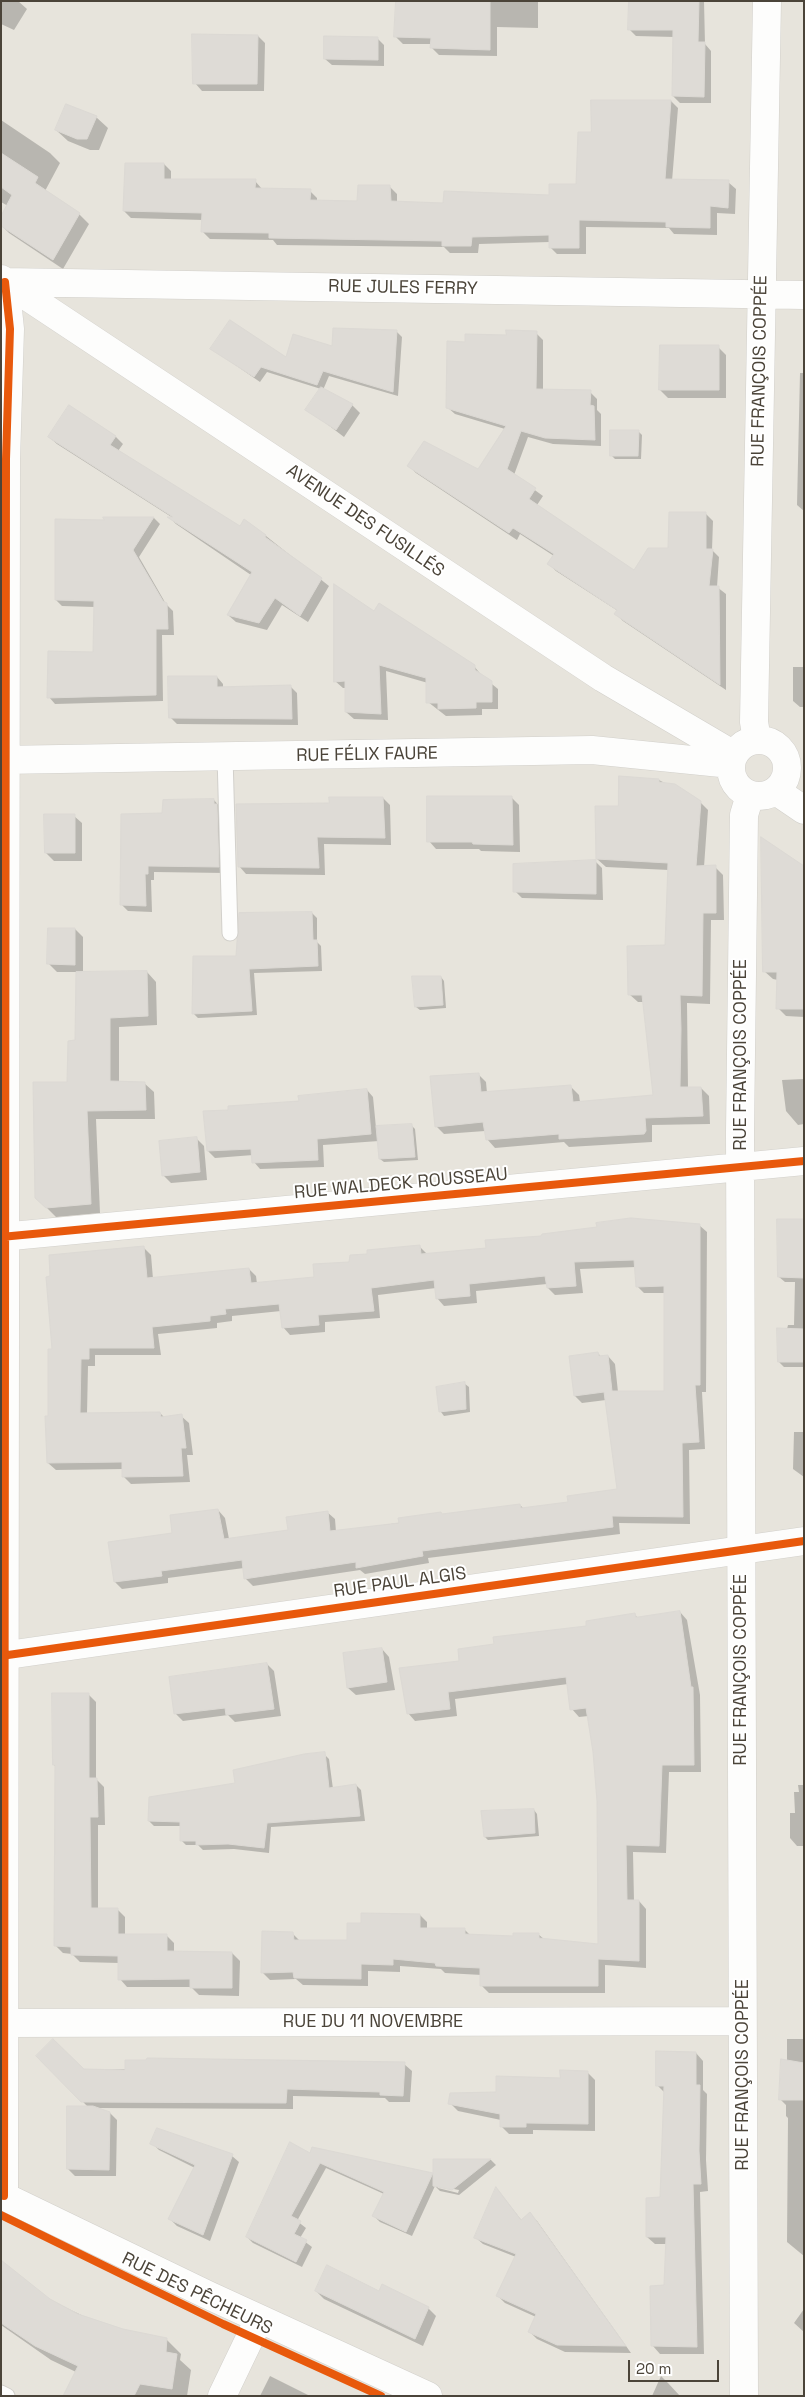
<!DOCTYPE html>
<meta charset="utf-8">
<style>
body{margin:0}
#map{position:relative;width:805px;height:2397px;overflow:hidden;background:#f4f2ee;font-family:"Space Grotesk",sans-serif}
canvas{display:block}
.frame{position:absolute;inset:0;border:2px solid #4b4439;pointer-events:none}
.scale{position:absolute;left:628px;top:2360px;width:91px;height:22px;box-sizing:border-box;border:2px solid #4b4439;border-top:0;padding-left:6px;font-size:15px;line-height:18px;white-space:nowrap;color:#4b4439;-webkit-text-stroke:4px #fff;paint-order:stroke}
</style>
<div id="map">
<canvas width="805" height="2397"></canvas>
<div class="frame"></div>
<div class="scale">20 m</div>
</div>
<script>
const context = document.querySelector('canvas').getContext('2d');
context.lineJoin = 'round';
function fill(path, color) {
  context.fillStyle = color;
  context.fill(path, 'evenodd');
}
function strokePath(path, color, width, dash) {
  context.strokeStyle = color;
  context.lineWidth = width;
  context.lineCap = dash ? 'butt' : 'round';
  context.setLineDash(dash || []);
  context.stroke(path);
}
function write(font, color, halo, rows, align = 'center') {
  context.font = font + ' "Space Grotesk",sans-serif';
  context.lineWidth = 4;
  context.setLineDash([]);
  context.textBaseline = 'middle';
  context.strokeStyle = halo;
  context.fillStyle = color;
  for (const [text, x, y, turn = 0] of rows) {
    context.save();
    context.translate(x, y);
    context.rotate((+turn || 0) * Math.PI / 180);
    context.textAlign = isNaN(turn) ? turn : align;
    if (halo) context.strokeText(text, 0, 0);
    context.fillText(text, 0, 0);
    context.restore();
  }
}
const residential = new Path2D(`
 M1 1H804V2396H1Z`);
const shadow = new Path2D(`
 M1 1H18L27 9 14 30 1 24Z
 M397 1H538V28L497 27V56L439 55 432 48V44H403L396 37Z
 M629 1H704L705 44 711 51V103H680L673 96 674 37 636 36 629 29Z
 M258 36 265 43 264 91H202L195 83Z
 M377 38 384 45V66L332 65 325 59Z
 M592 101H671L678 108 672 181 728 182 736 189 735 214 717 213V235L674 234 669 228 586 227V254H557L550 247V242L479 244 478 253H450L444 247 277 245 273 240 210 239 203 232V220L131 218 124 211 164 164 171 171V180L255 181 262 189 310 191 317 198V201L358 202 390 187 397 194V203L444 204 550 197 578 185 592 134Z
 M96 117 108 128 99 150H90L68 141 56 130Z
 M1 120 50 153 60 163 45 191 79 214 89 224 63 269 9 233 1 225 8 206 1 202Z
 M396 331 402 337 398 396 329 376 323 390 352 405 360 413 344 437 307 409 321 389 267 372 260 382 212 349 287 359Z
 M536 333 543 340V390L590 392 597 399V410L601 414V446L553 444 528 437 514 475 543 496 537 505 634 572 669 550 705 513 713 521 712 550 719 557 717 587 726 594V690L623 621 616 614 618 611 556 571 549 564 554 556 520 534 517 540 416 473 409 466 478 470 505 429 455 414 447 407 466 343Z
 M718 347 726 355V398H668L660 390Z
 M800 373H804V511L797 505Z
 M638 431 642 435 641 459H615L611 455Z
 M49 437H116L123 444 118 451 240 528 244 521 266 536 329 586 308 622 282 605 267 630 236 622 228 615 251 575 176 524 170 518H173L57 444Z
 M105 518H154L160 524 139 557 166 604 173 611 174 635H162L163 701 55 704 49 697 95 653V607L62 606 56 600 106 521Z
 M374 613 474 666 482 676 498 689V709H482V715L446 716 428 702V683L386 671 388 720 354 719 346 712V688H343L335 681Z
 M793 667H804V707H800L793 701Z
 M217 677 223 684V688L291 687 297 693 298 725 177 724 170 717Z
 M659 780 700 802 708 810 704 867H715L723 875 724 920H711L710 1004 687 1003 688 1088H701L709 1096 710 1124 652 1125V1142L569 1147 564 1142 495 1148 487 1139 485 1131 444 1134 436 1126 478 1074 486 1082 487 1093 571 1087 579 1095 580 1102 655 1096 644 1002H638L629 994 666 947 669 870 606 867 597 859 620 807Z
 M511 797 519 805 520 852 481 851 479 849H436L429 841Z
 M383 798 390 805 391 845 324 844 325 875 246 874 239 866 330 804Z
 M214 800 220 807 225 873 154 872V880H151L152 912 128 911 122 905 164 814Z
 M74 816 82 823V861H54L46 853Z
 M595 861 602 868 603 900 522 898 515 891Z
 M804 867V1017L786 1016 778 1008V980L773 979 764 971Z
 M312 913 317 918V942L321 946 322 971 254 973 257 1015 198 1018 193 1013 238 957Z
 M75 929 83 937V973L147 972 156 982 157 1025 119 1027V1083H144L154 1092 155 1119H96L100 1213 56 1217 36 1197 68 1083 76 1042 78 972H57L49 964Z
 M441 977 444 981 446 1008 420 1010 416 1007Z
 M804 1079V1124L798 1125 786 1111 782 1080Z
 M367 1090 373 1097 376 1128 411 1125 415 1129 418 1160 384 1162 380 1159 379 1141 323 1145 324 1167 260 1169 254 1162 253 1155 215 1158 208 1151 230 1112Z
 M196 1138 204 1146 207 1180 171 1183 163 1175Z
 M804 1221V1367H784L779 1362 788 1325H794L795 1282H785L779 1277Z
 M699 1225 707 1232 706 1392H702L705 1449 689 1450 690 1524 619 1523 620 1534 428 1558 429 1563 365 1574 360 1570 253 1586 245 1578 244 1568 168 1578V1583L122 1589 115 1582 173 1534 218 1510 225 1518 229 1539 290 1531 327 1512 335 1519 336 1532 520 1505 524 1509 569 1503 618 1490 606 1400 582 1403 575 1396 570 1357 598 1353 601 1357 608 1356 615 1364 618 1392 665 1393V1293H644L637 1286 636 1267 580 1269 583 1293 555 1295 548 1288 547 1284 476 1291 477 1303 444 1306 437 1298 436 1288 378 1295 380 1318 325 1322V1332L290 1335 283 1327 281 1311 232 1316V1321L217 1323V1328L158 1334 161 1355H95V1366H88L87 1414 160 1413 165 1418 181 1416 189 1423 193 1455H187L190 1482 131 1484 123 1476 124 1469 56 1470 48 1463 53 1350 143 1247 151 1255 153 1279 249 1269 256 1276 257 1284 315 1279 369 1255 420 1247 428 1255Z
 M465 1384 469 1387 470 1412 444 1416 441 1412 438 1388Z
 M794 1432H804V1477L793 1469Z
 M680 1612 687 1620 700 1695 701 1772H669L666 1853 633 1852 634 1901H639L646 1909V1968L605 1965V1993H489L482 1986V1975L445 1973 441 1969 400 1966V1972L368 1971V1986L303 1985 296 1979 270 1980 262 1972 293 1934 300 1941H348L362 1925 420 1915 427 1922V1929H464L470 1935 514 1937 538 1934 545 1940 599 1945V1801L594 1751 588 1716 579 1717 572 1709 568 1684 455 1699 457 1716 415 1721 408 1713 461 1662 496 1645 588 1627 635 1615 638 1618Z
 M382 1649 389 1657 395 1690 356 1695 348 1688Z
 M267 1664 274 1671 281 1716 235 1722 228 1715 183 1721 176 1714 170 1678Z
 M88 1694 96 1702V1779L104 1787 105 1825H98V1909H117L125 1917V1936L166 1935 174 1943V1952L232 1953 240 1961 239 1996 199 1995 191 1987H127L120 1979 119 1963 80 1962 72 1954 63 1953 56 1946V1767L54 1765Z
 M324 1754 329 1759 333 1789 356 1785 361 1790 365 1821 271 1827 269 1853 234 1849 203 1850 198 1845H186L181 1840V1826H154L149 1821 236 1784Z
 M798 1785H804V1846H797L790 1838V1813H795L794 1792H799Z
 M534 1810 537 1814 539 1836 488 1840 485 1837Z
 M787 2039H804V2256L787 2242 788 2118 786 2116V2105L780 2099 787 2061Z
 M696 2053 703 2061V2090L707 2094 706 2160 708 2191 700 2192 704 2354H660L653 2346 666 2286 667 2244H655L647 2237 661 2198 665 2093 657 2085Z
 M38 2056 83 2070 404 2064 412 2071 410 2102H389L385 2098 293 2096V2109L97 2108 110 2113 117 2120 116 2176H75L68 2169 88 2107Z
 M587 2072 595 2080V2131L533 2130V2134H509L501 2126V2120L458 2111 450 2103Z
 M152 2143 232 2156 239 2162 210 2241 177 2226 170 2219 195 2168 159 2150Z
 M313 2149 434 2174V2160H491L496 2165 459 2195 440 2191 435 2186 412 2236 380 2222 374 2216 384 2194 326 2168 297 2221 306 2228 300 2238 312 2247 302 2267 253 2243 247 2237 311 2155ZM438 2186 459 2190 458 2193 438 2188Z
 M497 2189 522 2221 530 2214 537 2221 631 2353 565 2352 537 2339 530 2332 536 2317 505 2303 498 2296 516 2257 483 2244 475 2237Z
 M1 2271 50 2300 102 2325 166 2339 181 2354 180 2360 191 2370 187 2396H64L76 2372 51 2360 1 2325Z
 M316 2291 379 2292 428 2308 436 2316 423 2346 324 2299Z
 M804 2309V2332L794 2323Z
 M270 2376 310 2396H260Z
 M661 2376 668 2383 680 2396H652Z`);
const building = new Path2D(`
 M396 1H490V50L430 48 431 38 394 37Z
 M629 1H699L698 42H705L704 97 672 96 673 30H628Z
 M192 34 258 35 257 84H193Z
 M324 36 378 37V60L324 59Z
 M591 100H671L665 179 729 180 728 208 710 206V228L666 227V222L579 220V248H549V235L472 237 471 246H442V241L269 238V233L201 232 202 213 123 211 125 163H164V179H256L255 188 311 189 310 200 357 201 358 185H390L391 201 443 203 444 191 549 195V184H576L578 132H591Z
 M66 104 97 116 87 139H77L55 130Z
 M1 153 38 177 35 183 80 213 53 260 1 226V216L12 195 1 187Z
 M230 320 286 357 293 334 332 346 333 328 397 330 393 392 323 371 317 385 261 367 254 377 210 349Z
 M506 330 537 331 536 389 591 390 590 405 594 406 595 440 545 438 521 431 507 469 536 488 529 499 634 570 648 548H668L669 512H706V549H713L709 586H719L720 685 614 614 617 610 547 564 554 554 513 528 509 533 407 466 424 441 478 469 506 426 446 408 447 341 465 342V334L506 335Z
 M660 345H719V390H659Z
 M321 387 353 404 336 430 305 410Z
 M69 405 116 436 110 445 240 526 244 519 266 535 265 537 322 578 300 616 275 598 259 623 227 615 252 572 167 517H173L48 437Z
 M610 430H639L638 456H610Z
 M103 517H154L133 550 163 601 167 603 168 629H156V695L47 698 48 651 93 652 94 601 55 600V519L104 520Z
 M334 584 374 611 379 603 475 665V670L492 681V702H476V708L438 709V703H426V678L379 665 381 714 345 712V681L334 682Z
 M168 676H217V687L291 685 292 719 169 718Z
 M619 776 659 779V782L675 784 701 801 696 866 716 865V913H703L702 996 680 995 681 1029 680 1087H701L703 1116 645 1118 646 1131 644 1134 559 1139V1134L486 1140 483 1122 435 1127 430 1076 479 1073 481 1092 571 1085 573 1102 653 1095 642 995H628L627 946 665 945 668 863 596 859 595 806H618Z
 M427 796H512L513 845 473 844 472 842H427Z
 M329 797H383L385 838 317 837 319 868 238 867 236 804 329 803Z
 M214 799V804H217L219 867 148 866V874H145L146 906 120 905 121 814 162 813 163 800Z
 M44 814H75V853H45Z
 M761 837 804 866V1009H776L777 972H763Z
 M596 860V894L513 892V864Z
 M312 912 313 940H317L318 966 249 969 252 1011 192 1014 193 956H236L239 913Z
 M48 928H75V965L47 964Z
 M147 971 148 1016 110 1018V1081L145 1082 146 1110 87 1111 91 1204 46 1208 35 1198 33 1082H67L68 1041 75 1040 76 972Z
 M412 976H441L443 1005 415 1007Z
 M367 1089 371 1134 317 1139 318 1160 252 1163 251 1149 207 1151 203 1111 228 1110V1106L299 1101 298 1096Z
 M412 1124 415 1157 379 1159 376 1126Z
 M197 1137 200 1172 162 1176 159 1141Z
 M631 1218 700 1224V1385H695L699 1442 682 1443 683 1517 612 1516 613 1527 422 1551 423 1556 356 1568V1562L244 1579 242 1560 161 1571 162 1576 114 1582 108 1542 172 1533 170 1515 218 1509 224 1539 288 1530 286 1517 328 1511 330 1531 399 1523 398 1518 441 1512 442 1514 520 1504 521 1508 568 1502 567 1496 617 1489 604 1392 574 1396 569 1356 598 1352 599 1356 608 1355 612 1391H664V1286L636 1287 634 1260 574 1262 576 1286 547 1288 545 1276 469 1284 470 1296 436 1299 434 1280 371 1288 374 1311 318 1315 319 1325 282 1328 279 1304 225 1309 226 1314 210 1316V1321L152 1327 154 1348H89V1359H81L80 1413 160 1412 161 1417 182 1414 186 1448H181L183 1476 122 1477V1462L47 1463 45 1416H48V1349H52L46 1277 50 1276 49 1255 144 1246 147 1278 249 1268 251 1283 314 1277 313 1264 349 1262 350 1255 367 1254V1250L420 1245 421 1254 486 1248 485 1240 541 1236 542 1234 597 1227 596 1223Z
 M777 1219H804V1278L778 1277Z
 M777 1328 804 1329V1362H778Z
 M465 1382 466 1409 439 1412 436 1387Z
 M680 1611 691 1687H693L694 1765H662L659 1846 626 1845 627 1900H639V1961L598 1959V1986H480V1968L436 1966 435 1963 393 1959V1965L361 1964V1979L294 1978 293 1972 261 1973 262 1931 293 1932 294 1940H347V1923H361V1913L420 1914V1928H465V1934L513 1936V1933H539V1938L598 1944 597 1801 593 1752 586 1708 570 1710 566 1677 448 1692 450 1709 407 1714 399 1668 459 1661 458 1649 494 1644 493 1637 586 1626V1621L635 1613 636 1617Z
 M382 1648 387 1682 347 1688 343 1653Z
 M267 1663 274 1709 226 1715 225 1708 174 1714 169 1677Z
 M52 1693H89V1778H97L98 1817H90L91 1908H118V1934H167V1951L232 1952V1988H190V1979L118 1980V1956L71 1955V1947L54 1946 55 1765H53Z
 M325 1752 329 1788 356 1784 360 1816 267 1823 264 1848 228 1844 196 1845V1841H180V1822L148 1821 149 1797 235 1783 233 1770 304 1754Z
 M534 1809 535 1833 484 1837 481 1811Z
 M53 2039 84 2069 125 2070V2060H146L147 2058 405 2062 403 2096 380 2095V2092L287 2089 286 2103 81 2102 36 2056Z
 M656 2051 696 2052V2085H700L699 2151 701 2184H693L697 2347 651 2346 650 2286 664 2285 666 2237H646V2198L660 2197 664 2086H656Z
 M781 2059 804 2063V2100H779Z
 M560 2070 588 2071V2124L526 2123V2127H500V2114L448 2104 450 2093 496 2092V2076L560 2078Z
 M67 2106H93L110 2112 109 2170 67 2169Z
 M157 2128 233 2154 203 2235 168 2219 195 2165 150 2144Z
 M290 2142 310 2153 312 2147 433 2173V2159H491L452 2190 433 2186V2173L406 2232 372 2216 384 2192 320 2163 291 2216 301 2221 294 2234 307 2240 296 2262 246 2237Z
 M496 2187 521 2220 530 2212 626 2346 557 2345 528 2332 536 2314 496 2296 516 2254 474 2238Z
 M1 2260 50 2299 78 2314 123 2329 167 2338 166 2352 177 2354 172 2389 140 2384 134 2396H63L78 2366 35 2346 1 2323Z
 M327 2265 379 2291 382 2284 429 2307 415 2339 315 2291Z`);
const service = new Path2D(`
 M225 756 230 933
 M1 2393 7 2396`);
const minor = new Path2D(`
 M1 279 603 678 734 755
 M3 282 804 295
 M731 768a28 28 0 1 1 56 0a28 28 0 1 1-56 0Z
 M757 740 754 722 767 1
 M1 760 592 750 731 764
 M776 791 804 810
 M1 1237 804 1161
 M4 2023 742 2021
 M1 2195 208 2295 428 2396
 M4 2196 6 459 10 329 5 282
 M222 2396 259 2319
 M744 2396 740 1132 744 815 750 795`);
const tertiary = new Path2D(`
 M1 1656 804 1541`);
const cycleway = new Path2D(`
 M1 1237 804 1161
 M1 1656 804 1541
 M4 2196 6 459 10 329 5 282
 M1 2215 223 2324 381 2396`);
const streetNames = [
 ["RUE JULES FERRY",403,288,1],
 ["RUE FRANÇOIS COPPÉE",760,371,-89],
 ["AVENUE DES FUSILLÉS",365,521,34],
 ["RUE FÉLIX FAURE",367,755,-1],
 ["RUE FRANÇOIS COPPÉE",741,1055,-90],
 ["RUE WALDECK ROUSSEAU",401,1184,-5],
 ["RUE PAUL ALGIS",400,1583,-8],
 ["RUE FRANÇOIS COPPÉE",741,1670,-90],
 ["RUE DU 11 NOVEMBRE",373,2022],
 ["RUE FRANÇOIS COPPÉE",743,2075,-90],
 ["RUE DES PÊCHEURS",197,2294,26]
];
fill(residential, '#e7e4dc');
fill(shadow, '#0003');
fill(building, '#dedbd6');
strokePath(building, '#dcd9d4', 1);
strokePath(service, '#d2d0cb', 17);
strokePath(minor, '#d2d0cb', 29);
strokePath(tertiary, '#d2d0cb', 29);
strokePath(service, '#fdfdfc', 15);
strokePath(minor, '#fdfdfc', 28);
strokePath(tertiary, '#fdfdfc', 28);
strokePath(cycleway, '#e8590c', 8);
write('18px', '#4b4439', '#fff', streetNames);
</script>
